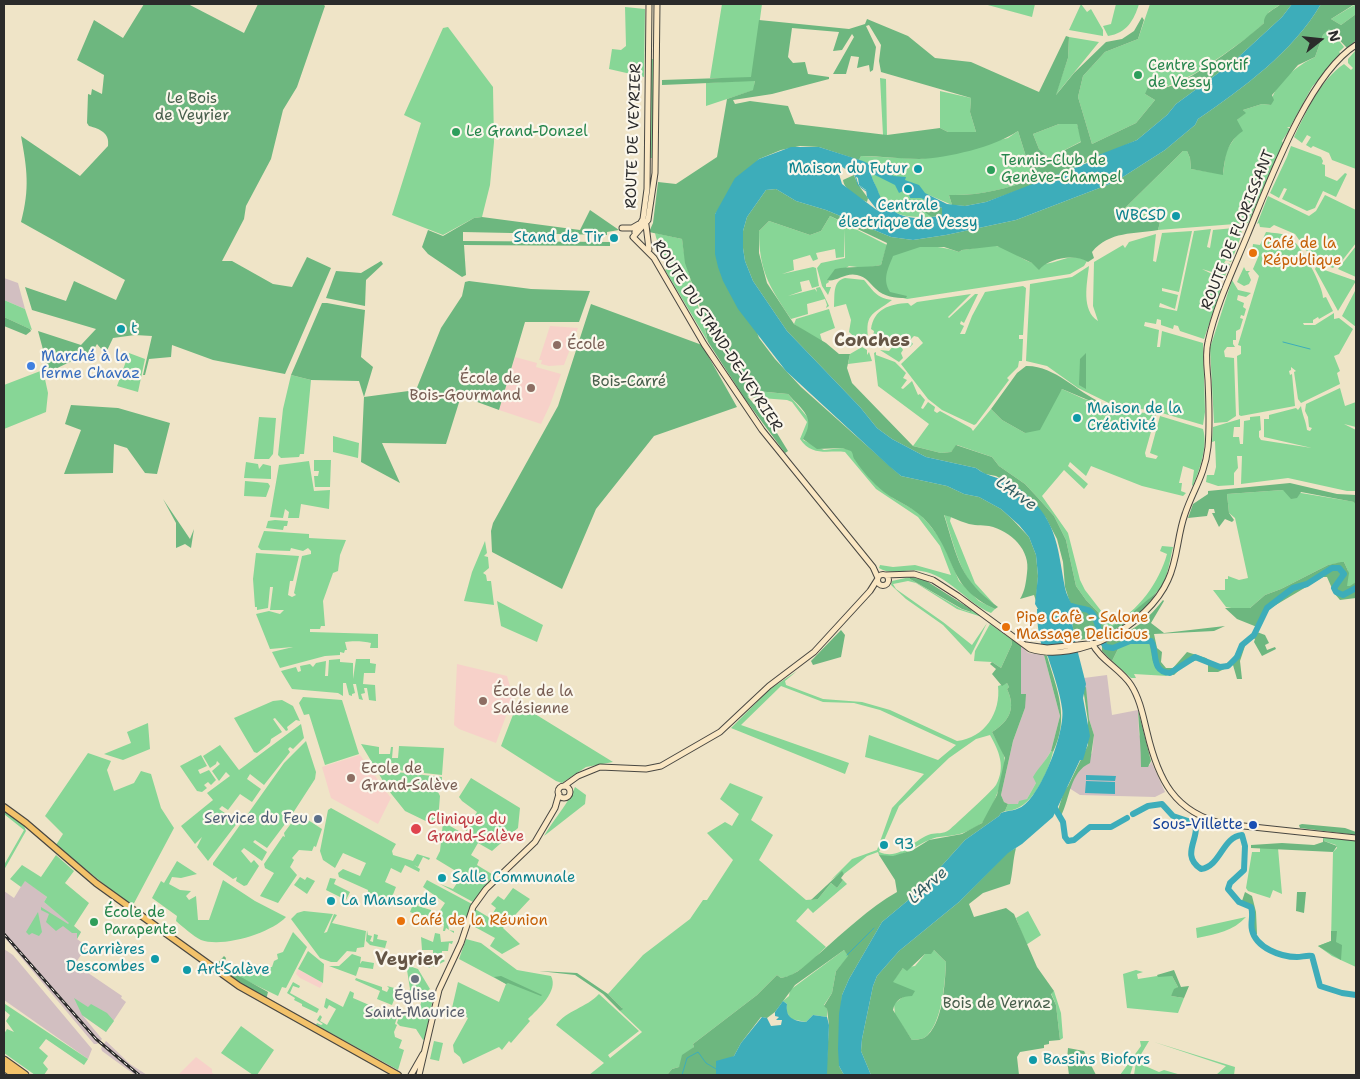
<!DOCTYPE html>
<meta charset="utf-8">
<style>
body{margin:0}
#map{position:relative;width:1360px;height:1079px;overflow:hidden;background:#efe4c7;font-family:"Shantell Sans",sans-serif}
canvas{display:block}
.frame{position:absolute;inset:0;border:5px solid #2b2b2b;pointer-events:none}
.north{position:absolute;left:1295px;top:15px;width:50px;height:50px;-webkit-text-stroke:4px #fbf7ec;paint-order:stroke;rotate:74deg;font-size:14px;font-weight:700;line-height:20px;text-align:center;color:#2b2b2b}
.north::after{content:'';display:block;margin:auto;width:18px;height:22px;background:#2b2b2b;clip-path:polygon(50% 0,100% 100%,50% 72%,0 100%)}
</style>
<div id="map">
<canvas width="1360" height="1079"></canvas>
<div class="frame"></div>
<div class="north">N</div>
</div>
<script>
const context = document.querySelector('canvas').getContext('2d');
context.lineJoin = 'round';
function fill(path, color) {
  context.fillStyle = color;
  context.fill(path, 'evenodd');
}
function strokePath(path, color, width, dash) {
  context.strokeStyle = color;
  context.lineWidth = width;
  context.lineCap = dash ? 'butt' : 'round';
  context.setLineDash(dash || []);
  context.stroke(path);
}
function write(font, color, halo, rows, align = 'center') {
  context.font = font + ' "Shantell Sans",sans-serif';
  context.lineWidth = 4.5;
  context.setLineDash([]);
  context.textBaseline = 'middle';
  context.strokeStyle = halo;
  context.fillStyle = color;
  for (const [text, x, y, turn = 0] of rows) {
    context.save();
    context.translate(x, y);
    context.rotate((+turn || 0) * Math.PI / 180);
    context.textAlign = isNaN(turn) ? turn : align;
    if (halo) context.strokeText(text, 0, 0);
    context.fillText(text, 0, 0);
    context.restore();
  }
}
const built = new Path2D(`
 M550 326 578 328 564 365 549 366 541 364 542 360H539Z
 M515 357 537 363 536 367 561 374 550 405 541 424 499 410Z
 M457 664 507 676 513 697 496 743 459 729 454 725Z
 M360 755 391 798 378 824 331 798 322 767Z
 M298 969 323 983 320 988 300 978 296 974Z
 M196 1057 212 1069V1073L216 1075H178Z`);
const industrial = new Path2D(`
 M4 278 18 283 25 309 4 300Z
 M1021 645 1028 653 1044 655 1060 716 1051 751 1040 769 1036 783 1027 799 1018 804H1008L1004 802 1001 795 1013 741 1025 708 1021 694Z
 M1107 675 1112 715 1138 710 1139 734 1141 739V767L1150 765 1151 761 1165 792 1155 797 1080 795 1069 788 1080 767 1092 753 1094 735 1089 719 1084 678Z
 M25 880 47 897 44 902 81 932 77 939 87 946 75 964 122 996 121 998 126 1002 106 1032 83 1016 102 1039 97 1044H94L4 937V891L14 898Z
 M4 949 13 955 92 1049 88 1059 4 1000Z
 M106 1041 130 1064 147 1075H135L102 1051 101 1048Z`);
const green = new Path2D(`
 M722 4H762L752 78H710Z
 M984 4H1035L1032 17Z
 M1081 4 1087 12 1091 9 1103 30V36L1069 30Z
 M1116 4H1139C1134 20 1127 33 1108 36L1103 26 1111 24Z
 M1150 4H1281L1269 12 1264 23 1251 35 1223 55 1194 74 1164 88 1145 94 1155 100 1136 123 1092 144 1078 97 1083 76 1105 52 1138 39Z
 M1356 4V14L1341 25 1331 19Z
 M625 7 645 9 644 77 609 69 612 49 621 50 626 46Z
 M448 27 493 87 494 142 490 185 482 217 474 218 443 235 392 215 421 123 404 115 443 28Z
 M1329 28 1344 47 1339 52 1341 54 1312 87 1290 127H1287L1290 129 1282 141 1283 143 1248 223 1158 230 1160 222 1129 217 1125 208 1183 151H1187L1190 158 1191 169 1223 174 1226 151 1236 136 1237 120 1245 113 1243 110 1262 104 1271 105C1272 84 1298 65 1315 57L1323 35Z
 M1069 37 1099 42 1055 96 1068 58Z
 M1356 50V169L1332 160 1329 153 1313 146 1311 148 1306 145 1311 137 1307 135 1302 143 1294 137C1306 112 1321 79 1344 64L1351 70 1353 68 1348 63V59Z
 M651 59H654L652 158H650Z
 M880 78 886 79 887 135H883Z
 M755 80 754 90 706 106V83Z
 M940 91 971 98 970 112 976 132H948L940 128Z
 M1059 124H1077L1082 141 1049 158 1039 149 1033 134Z
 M1018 131 1033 179C1007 189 978 196 949 195L952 205 929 195 927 201 932 217C906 217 895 218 878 197L879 194 872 178 871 165 859 160 861 156 921 159 1008 138Z
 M1291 146 1321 157 1323 161 1322 164 1325 165V176L1337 181 1345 173 1347 174 1336 197 1323 191 1315 208 1307 211 1282 199 1287 189 1284 188 1279 198 1270 193 1287 157Z
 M1325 195 1356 210V243L1338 266 1337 264 1333 268 1313 260 1295 234 1274 225 1270 228 1260 227 1259 223 1257 224 1268 196 1309 216 1316 211Z
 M830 216 887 245 881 265 865 268 849 266 828 280 829 282 826 284V287H831L828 295 822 286 817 268 821 263 845 258 844 229V257L836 258 835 249 816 253 818 259 813 261 810 255 793 260 794 270 782 274 813 267 816 268 819 286 812 288 809 280 800 282 802 291 788 296 815 289 817 292 816 288 820 287 829 306 826 308 827 305 825 299 807 304 808 314 791 319C769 286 759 271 759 231L769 221 810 235 821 231Z
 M1234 228 1241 230 1242 234 1231 262 1226 260 1224 263 1230 264 1225 276 1202 269 1212 274 1208 285 1221 289 1204 339 1180 331 1178 326 1174 325 1173 329 1161 325V320L1157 319 1156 324 1145 322 1144 326 1159 330 1157 347H1160L1162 331 1203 343 1205 412 1203 425 1155 411 1113 405 1078 388 1047 366 1026 361 1030 284 1072 277 1089 266C1087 284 1081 310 1098 321L1093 306 1094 262 1123 245 1125 248 1129 242 1156 234 1153 261 1156 262 1162 233 1192 231 1179 292 1162 288V291L1178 295 1175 309 1160 303 1159 307 1177 311 1194 231 1211 229 1207 247 1210 248 1213 230Z
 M1266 232C1273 233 1282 233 1288 236 1300 242 1324 288 1323 298L1326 297 1333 311 1319 319 1318 317 1313 320V323H1303L1304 325H1315L1334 313V319L1339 318 1353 329 1339 354 1334 356 1340 371 1337 373 1340 384 1301 403 1298 399 1294 372 1296 371 1291 367V370L1289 371 1290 375 1292 374 1295 406 1241 416 1239 415 1237 356 1241 354V346L1238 345 1259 276 1253 269 1259 255 1252 252 1253 244 1260 245Z
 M655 233 682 239C686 274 700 307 708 342L665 270 668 268C667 257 657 245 655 233Z
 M892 243C914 246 938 244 959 252L962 250C973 249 986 245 996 246 1013 248 1024 265 1042 264 1057 264 1072 251 1087 261L1084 266 1070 274 907 299 883 293 886 266Z
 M1356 246V277L1338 269Z
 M1244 267 1246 271H1250L1248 273 1251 280 1249 284 1244 286 1237 282Z
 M1316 267 1356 281 1338 311 1315 269Z
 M845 278 864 280C873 290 876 298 892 300 871 316 864 313 869 345H863L849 332 851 320 846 304 834 307C835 296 832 281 845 278Z
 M1232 280 1238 290 1251 293 1246 297 1238 295 1237 300 1244 303 1243 307 1246 309 1244 316 1241 315 1240 318 1243 319 1240 329 1236 331V340H1233V344L1235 347H1227L1224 351 1225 357 1234 358 1236 416 1227 422 1214 423 1210 348Z
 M1023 286 1026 288 1023 335H1019V339H1023L1022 361H1019L1018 367 1007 378 1009 380 976 424 974 425 942 410 928 399 901 364 923 343 918 337 914 336 910 340 913 344 910 347 906 344 902 348 903 350 901 353 903 358 899 362 880 350 889 351 893 346H876V337H873L874 331 871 329C874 309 889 304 908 303L911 306 917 302 971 294 948 317 949 318 975 294H978L964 323 961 321 960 324 964 326 960 334H965L972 316 985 292Z
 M1356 289V327L1342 316Z
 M4 300 25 309 32 330 4 317Z
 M829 309 835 328 820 334 823 344 794 324 796 319Z
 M862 347 867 350V355L869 352 872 361 848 364 850 354Z
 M876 352V355L895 362 906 373 903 378 907 380 901 388 903 389 912 381 918 395 920 394 925 400 921 408 923 409 928 402 935 407 934 411 937 413 940 411 971 428 973 431 991 409 1002 420 1025 433 1062 389 1084 399 1112 407 1115 410 1156 414 1145 453 1146 457 1156 459 1158 456 1150 453 1160 416 1203 429C1208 446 1200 469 1193 486L1192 485 1194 470 1183 466 1179 483H1182L1181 491 1186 493 1183 496 1142 486 1091 466 1086 476 1070 462 1068 466 1088 484 1084 489 1064 470 1042 496 1068 533 1080 580 1085 590 1112 625C1138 611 1159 583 1167 554L1160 551 1162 546 1173 547C1170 559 1167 583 1158 591 1142 605 1125 621 1105 631L1098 612 1086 600 1076 586 1066 540 1054 516 1039 499 1025 484 999 466 992 457 957 445 951 452 941 453 913 446 929 424 878 386 874 353Z
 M129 353 145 359 138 392 117 386Z
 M43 370 48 393 46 412 4 429V385Z
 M291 375 311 380 304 454H300L299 457 281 458 278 455 283 409Z
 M1340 388 1345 406 1356 402V427L1344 424 1356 430V491H1347L1288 478 1241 484 1242 456H1237L1238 468 1234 473V485L1218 486 1206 482 1207 475H1214L1216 467 1215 441 1212 442 1213 427 1240 419V427H1234L1233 437H1239L1240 444H1243L1244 421 1250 420V417L1260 416 1261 430 1259 431V437L1261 440 1312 448 1264 437V419H1269V415L1296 408 1298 410 1301 406C1302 414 1306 421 1307 430L1310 431 1312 428 1309 427 1308 417 1305 411 1306 404Z
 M745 390 788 394 809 419 810 428 803 440 824 450 842 448 851 450 893 498 918 512 928 523 942 541 959 581 979 601 995 609 991 613C966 603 949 575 921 571 908 568 891 576 879 568L880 565 893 567 915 565 951 575 940 546 918 517 876 489 845 452C828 450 812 457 800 439L807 422 792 402 787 400 748 397Z
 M259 417 276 418 273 454 269 459H254Z
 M333 436 359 443 358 458 333 452Z
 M314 460H331L330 487H315L314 476H318L319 471H314Z
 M309 461 314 491 330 490 329 509 301 504 299 518H288L289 512 285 509 283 518 270 517 279 465Z
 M246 462 258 464 259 469 263 464 271 466V479L244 478Z
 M245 481 268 483 270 486 266 497 244 496Z
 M1283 490 1355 502 1356 582 1345 592 1348 571 1344 562 1328 565 1281 589 1265 595 1250 608 1242 610 1226 607 1213 590H1225V579H1228V576L1239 580 1248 578 1235 518 1229 513 1227 494Z
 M944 514 951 517 950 521 975 583 994 604C961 587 955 547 944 514Z
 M275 520 288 521 287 526H284L283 530 266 528 268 521Z
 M264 531 309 534V538L346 540 340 555 338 571 333 573 323 601 325 626H321L320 629H310V632L378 634V648H370L371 643C364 641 351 641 345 642L347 650H345L344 653 340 652V655L325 656 280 668 272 652 293 647 270 649 256 614 269 611 280 614 284 610H270L273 587H270L268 608 257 610V607H255L253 579 256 553 299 556 293 581H290L288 595 292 597 296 595 294 593 302 556 311 554V551L308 548 303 551 291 548 290 551 261 550 258 547Z
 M485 541 487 553 484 556 488 557 489 568 483 573 486 575 487 581H491L494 605 464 601 472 572Z
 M910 577V579L961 609 970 612 972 610 982 617 957 609 916 583 908 581 893 584 896 589 943 622 972 645 987 623 971 655 943 625 906 599 891 585 892 581Z
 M497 601 543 625 537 642 501 626Z
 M990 624 1011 639 1012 644 1001 668 992 662 974 661 975 651Z
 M1149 642 1152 655 1162 673 1168 676 1134 674 1136 678H1131L1112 661 1120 645Z
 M340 659V662L353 663V679L356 659H370V663L376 664 375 673H364L363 684 375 685 376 701 369 700 367 688H364L365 693 361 694 363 700 359 699 356 684H353L355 693 352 694V696L349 695 346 683H343V696L338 693 292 689 281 671 296 667 298 672 301 671 300 666 310 664 313 667 316 663 326 661 325 676H328L329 660Z
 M797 671 785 681 786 685 823 699 862 702 890 710 957 741C985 738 1001 712 998 686L1007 683 1009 687 1007 689C1016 708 1010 721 992 732 996 740 1002 748 1004 756 1008 770 992 811 983 822 978 826 969 831 963 833 952 837 939 835 929 840 913 847 897 862 879 855L878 852 867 856 844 874 842 872 831 880 852 859 877 850 892 808 924 774 865 757 869 735 938 760 956 745 880 710 854 703 823 702 781 686 741 725 849 763 845 774 731 728 770 689ZM990 735C999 751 1006 767 996 785 994 789 954 826 949 830 944 834 936 833 931 834 912 840 901 861 879 852L899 806 949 758 976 739Z
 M303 697 342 700 359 754 325 765 309 714 304 715 299 703Z
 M282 700 293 706 300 721 296 720 287 727 288 730 286 731 275 718 273 719 282 732 271 739 270 743 257 753 254 752 234 718 273 701Z
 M522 706 613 762 586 767 562 783 556 781 501 746 516 707Z
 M148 723 150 749 123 760 104 754 131 743 127 732Z
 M301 724 304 738 293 749 290 747 288 749 290 752 264 785 250 774 247 779 261 789 252 802 240 794 228 810 222 806 219 809 238 822 208 861 197 847 202 837 195 844 181 826 213 800 207 793 230 776 226 772 219 781 212 771 220 764 217 761 216 764 210 768 203 756 220 745 239 770Z
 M306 741 316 772 315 779 293 813 290 815 291 816 267 848 255 840 253 842 267 852 262 861 244 848 241 851 251 863 254 860 259 866 247 885 244 886 236 881 237 877 233 879 213 865V863L284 763Z
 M361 744 379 747V754H390L391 747H393L392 758H398L399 746 444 748 442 775 424 773V771L420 770 421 767 413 766 409 771 394 770 393 763H391L387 771 442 777 441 790 438 792 440 796 438 821 434 825 405 811 389 791Z
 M1051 751 1053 752C1048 773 1031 812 1005 811L1008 804H1018L1019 801 1027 799 1036 783 1033 777C1038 768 1046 761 1051 751Z
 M88 753 111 761 107 770 114 791 134 783 141 771 151 774 161 808 174 828 132 907 56 845 63 834 45 816Z
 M201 755 207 766 198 770 200 774 209 770 216 780 211 785 208 782 204 785 207 788 202 792 197 791 180 766Z
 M471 778 520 808 518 828 492 851 478 843 471 855 479 860 477 865 495 876 473 902 440 884 453 889 457 883 459 884 464 876 436 859 440 851 443 822 464 834 477 812 462 801 459 797Z
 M730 783 763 797 751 820 773 835 759 860 806 900 818 899 831 883 837 888 843 880 847 884 813 913 808 908 796 921 826 947 806 966 790 976 781 978 777 975 757 995 693 1044 694 1047 679 1067 672 1069 667 1075H589L604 1063 556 1025C567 1010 586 1008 599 994L639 1031 608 1055 610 1058 642 1032 620 1011 622 1008 608 994 643 955 690 919 703 900H707L733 860 707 833 725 822 732 826 739 814 720 799Z
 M575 787 586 795 585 804 544 836C554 819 568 804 575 787Z
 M331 808 396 844 392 851 393 855 413 861 417 854 430 858 429 860 423 857 418 867 414 865 420 869 419 872 405 865 401 873 391 868 385 882 396 887 388 907 367 902 368 890 339 877 338 873 343 869 360 876 366 863 343 853 335 868 323 860 320 851 328 810Z
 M4 811 24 826 26 831 4 870V865L24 830 4 814Z
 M295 818 305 825 308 820 322 829 316 847 314 846 312 851 299 850 292 858 294 860 290 867 297 875 278 903 260 896 274 873 265 868 264 864 283 836 285 837 284 833Z
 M1323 835 1356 841V967L1332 956 1318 946 1331 941 1333 852 1337 848 1336 845 1324 841Z
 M1260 847 1278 848 1282 894 1273 890 1270 898 1248 891 1246 888 1252 852H1260Z
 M56 855 74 871 65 883 89 903 74 926 81 932 77 939V933H72L63 926 56 931 46 922 49 914 41 910V907L68 924 69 923 44 902 47 897 25 881 21 887 10 879 22 865 41 877Z
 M177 861 197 874 181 878 172 877 169 884 180 890 191 891 186 896 189 900 196 896 198 920H209L223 880 255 901 286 917C271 933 223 948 201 940 193 936 183 927 176 921L177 916 152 898 161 881 164 883Z
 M300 877 305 880 307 877 315 881 307 894 294 885Z
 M330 878 336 879 334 884 350 892 346 900 326 890Z
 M427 880 472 904 466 919 459 918 456 922 452 921 451 924H448L449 930 454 931V933L446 928 445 931H443L444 925 432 923 431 926 424 919V915H420L419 919 414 918 415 914 410 912 415 899 420 902 418 906 431 910V917L435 918 445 903 423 887Z
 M513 888 530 899 503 928 520 944 502 954 490 946 495 938 475 927 470 922 475 909 490 918 496 908 491 904 498 896 504 900Z
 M304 911 333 914 324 933 327 932 334 914 337 915 332 923 366 931 364 947 357 948 356 952 347 951 337 962H331L320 958 291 919 297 913Z
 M1028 911 1041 935 1026 945 1016 918Z
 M38 912 42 932 39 936 32 933 29 935 26 932Z
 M1246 917C1233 931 1217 934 1197 938L1196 928Z
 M367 930 368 935 372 936 370 941 373 942 374 934 378 935 377 939 387 941 385 948 370 945 366 941Z
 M293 932 307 947 286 988 282 987 278 996 239 977 245 973 246 975 251 971 255 972 254 967 257 966 262 971 265 970 264 967H272L274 961 278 959 277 954 283 952Z
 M435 933 440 934 441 942 453 941 452 944 449 943 448 951H442V955H439L445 961 434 967 431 963 432 966 429 968 421 957 416 960 415 956 433 955V950H422L421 937 433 942Z
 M466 939 481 943 517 970 551 976C559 991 538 1009 528 1019L530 1021 511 1043 509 1041 502 1050 499 1047 463 1064 460 1057 454 1052 453 1045 468 1018 452 1008 458 982 499 1002 506 984 459 959Z
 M844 950 849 956 836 971 832 993 824 1005 827 1009V1017L813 1015 806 1022 791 1019 786 1011 787 1004 783 1001 789 996 790 990Z
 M934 950 946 962C945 982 942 1026 924 1038 921 1039 915 1040 912 1040L895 1015 894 1004 904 996 892 982 903 968 915 966 925 954Z
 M308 951 324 964 323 983 298 969Z
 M352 954 361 957 360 964 362 961 374 963 373 969 359 967 356 976 329 966H339Z
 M409 966 418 969 430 989 419 997 408 995 410 989 407 970Z
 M1136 970 1143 972 1137 974 1138 979 1157 976H1172L1178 987 1171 996 1184 998 1178 1013 1127 1008 1123 974Z
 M356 978 382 987V990L387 992 389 988 387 986 398 989 392 1005 377 999 380 991 355 980Z
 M293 982 300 986 299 988 293 986 290 993 319 1009 317 1013 302 1006V1004L294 1000 295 998 287 993Z
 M350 991 354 993 353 998 397 1017 395 1024 397 1025 394 1032 395 1037 402 1040 399 1048 404 1050 398 1070 316 1025 317 1023 321 1025 323 1024 317 1020 320 1015 322 1017 320 1021 327 1025 336 1009 329 1005 327 1009 324 1007 326 998 343 1007Z
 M1054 991 1061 1013 1063 1038 1060 1040 1056 1005 1051 993Z
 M431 992 434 993 425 1039 423 1040 416 1029 400 1026 397 1023 401 1011 418 1016 422 998Z
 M74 998 88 1007 91 1004 107 1013 114 1021 106 1032 82 1015Z
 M5 1004 88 1059 84 1065 46 1039 39 1048 48 1056 43 1063 48 1069 44 1075H35L4 1053V1034L7 1029 14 1032 6 1021 10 1015 4 1010Z
 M241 1026 274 1050 257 1075H253L221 1053Z
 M434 1041 443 1043 439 1061 430 1059Z
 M1140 1041H1149L1137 1061 1135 1059 1130 1075H1120L1141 1046Z
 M1154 1042 1235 1067 1234 1075H1216L1226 1066Z
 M1136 1062 1159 1072 1164 1070 1181 1075H1134Z`);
const forest = new Path2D(`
 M144 4H188L244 33 258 4H323L325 6 297 87 283 110 271 159 246 206 244 219 222 261H232L273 284 292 287 307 257 331 268 285 374 213 360 172 345 171 357 149 359 145 375H143L152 336 135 335 113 338 103 359V351L97 344 87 361 76 359 49 372 38 331 81 345 96 329 32 310 25 287 66 301 74 281 116 300 125 280 21 222C30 188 27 169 21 136L80 176 108 146C110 133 100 129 89 126L87 123 88 94 91 95 92 89 102 94 104 75 77 60 94 20 123 38Z
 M1281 4H1292L1282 17 1232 63 1176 104 1167 115 1137 140 1044 181 986 202 965 206 952 205 949 195C977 196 1007 189 1033 179L1018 131C994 147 948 158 919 159 900 159 881 156 861 156L859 160 819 147 800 146 781 150 759 159 715 214 759 338 775 359 801 387 901 476 947 486 964 494 979 497 1001 509 1012 519 1029 537 1036 555 1038 576 1036 601 1034 595 1020 599C1025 591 1026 582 1027 573 1031 550 1011 531 989 526 982 525 974 526 966 523 959 521 952 517 944 515 958 559 959 579 998 607L995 609C946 586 958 558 928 523 916 508 899 503 884 492 873 483 863 472 855 460 852 456 854 455 851 451L842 448 817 449 803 439C816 417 803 411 788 394L746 390 748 397 772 425 788 451 785 453 745 399 708 342 700 307 685 263 682 239 649 232 653 223 658 182 676 184 717 157 727 99 753 90 755 81 662 85V80L751 77 759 20 849 29 865 24 867 19 908 36 935 58 971 62 1039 92 1066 36 1069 37 1068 58 1056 95 1074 73 1106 42 1122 39 1134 31 1142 17 1144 20 1138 39 1105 52 1083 76 1078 97 1092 144 1136 123 1155 100 1145 94 1148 87C1153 88 1158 89 1163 88 1185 86 1247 39 1264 23 1264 12 1274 10 1281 4ZM869 25 881 45 879 61 881 72 971 98 970 112 976 132H948L940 128 887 135 795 124 788 106 750 101 735 104 733 100 772 94 829 79V77L808 74 805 62 793 63 788 57 792 28 839 32 833 51 842 50 852 34 854 37 833 74H846L851 56 859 57 857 68 869 65 870 72 873 70 876 47 866 26ZM1059 124H1077L1081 142 1049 158 1039 149 1033 134Z
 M1321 4H1355L1331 19 1341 25 1356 14V40L1348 49 1329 29 1323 35 1315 57 1298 65 1272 95 1274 100 1271 105 1262 104 1243 110 1246 113 1237 120 1243 131C1227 142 1225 156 1223 175L1191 169 1190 158 1187 151H1183L1125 208 1129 217 1160 222 1158 230C1135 234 1109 231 1092 252L1094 258 1088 262C1075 253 1048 258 1039 270L1032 263 997 246 962 250 959 252 944 247H920L893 256C888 269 882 279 890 292L907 296 906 298C895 298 884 297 876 289 869 283 867 277 857 275 845 272 835 283 827 280L835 269C850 266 865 268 881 265L887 243 830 216 821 231 810 235 769 221 759 231V253L767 283 794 324 826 343 839 354H850L847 368 852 383 913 446 941 453 951 452 956 445 992 457 999 466 1025 484 1039 499 1054 516 1066 540 1076 586 1086 600 1098 612 1105 630 1122 621 1157 592C1136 624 1109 635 1075 641L1070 607 1071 606 1065 587 1063 562 1057 539 1046 518 1025 493 996 476 985 474 976 468 926 457 892 439 877 428 860 407 787 331 753 281 745 261 743 248V231L747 217 766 190 776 189 796 201 826 210 891 237 913 240 946 235 1016 220 1115 182 1165 150 1195 125 1198 119C1243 88 1293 52 1321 4Z
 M854 175C857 184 862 190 868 198L867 202C859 199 844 190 843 180Z
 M927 201 942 208V215L932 217 923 211Z
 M590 210 619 230 607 232V235L463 232V241L610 242V246L464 245 466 275 462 277 428 254 422 247 428 230 443 236 474 218 482 217 580 230Z
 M381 261 383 264 366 280 365 306 326 298 336 271 361 273Z
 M469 281 531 289 590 291 579 322H525L499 410 461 396 446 444 382 443 400 483 361 462 364 397 359 381 311 380 291 375 322 303H327L365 310 361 357 373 367 364 397 416 390 441 328 462 296 465 282Z
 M591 304 702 345 737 407 654 436 596 509 562 589 492 552 491 531 493 523 558 406Z
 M4 317 30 329 31 331 26 335 4 326Z
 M1086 353V389L1079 385 1080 359Z
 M1026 366C1054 365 1077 392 1102 403L1100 405 1062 389 1040 430 1025 433 1002 420 991 409 1017 373Z
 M71 405 118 408 170 423 157 474 145 473 127 448 114 444 113 473 64 474 81 430 65 424Z
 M1290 483 1337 494 1356 495V505L1354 502 1301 492 1297 498 1291 499 1283 490 1227 494 1229 513 1234 520 1232 522 1225 519 1219 527 1212 513H1215L1214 509H1209L1207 516 1188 518 1193 504 1208 494V491Z
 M163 499 190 539 194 529 191 548 185 544 176 548V523Z
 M1341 562H1344L1349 573 1347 586H1350L1356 582V598L1340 600 1334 593 1327 577H1323L1264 612 1257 627 1237 619 1225 608H1250L1265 595 1281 589 1328 565Z
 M910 577 925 580 972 610 971 612 962 609 910 579Z
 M1163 600 1164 601 1151 623 1164 633 1225 626 1214 631 1154 634 1157 648 1162 652 1161 662 1166 668H1173L1187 652 1206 658 1217 668 1231 661 1242 644 1245 646 1240 661 1242 679H1237L1233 665 1218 672H1208V664L1197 660 1184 665 1174 675 1162 673 1153 662 1149 642 1120 645 1112 661 1102 651V644C1131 632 1144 624 1163 600Z
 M841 630 845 635 841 657 813 665 811 661Z
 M1257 632 1265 635 1269 643 1265 645 1267 650 1275 647 1276 649 1262 656 1254 642 1255 639 1253 638Z
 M1011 639 1021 645V694H1026L1025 708 1013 741 1001 795 1004 802 1008 804 1005 811 1001 813 999 816 965 840 918 892 882 922 849 979 842 995 839 1066 844 1075H826L829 1025 827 1009 824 1006 832 993 836 971 848 956 844 950 795 985 775 1012 767 1018 761 1017 741 1043 734 1056 716 1069V1075H667L672 1069 679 1067 682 1055 694 1047 693 1044 757 995 777 975 781 978C798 975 807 963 820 953 844 932 869 908 897 892L895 880 879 855 893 856 913 850 929 840 962 834 982 823 997 795 1005 758 992 732C1010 721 1016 708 1007 689L1009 687 1007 683 1002 686 992 674 996 669 990 664 992 662 1001 668 1012 644Z
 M1044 655 1047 656C1057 690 1070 717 1053 752L1051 751 1060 716Z
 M1086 687 1089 719 1094 735 1090 763C1070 772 1070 798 1061 816L1058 810 1064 791 1068 786 1088 745V721L1083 688Z
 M1138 710 1151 761 1148 767H1141C1141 748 1139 730 1138 710Z
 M1302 824 1345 828 1356 832V835L1300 828 1299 825Z
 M1323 835 1324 841 1337 846 1333 852 1251 848V845L1282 843 1314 845 1323 842Z
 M1016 848C1013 859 1013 871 1010 884L983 893 969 904 974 917 1006 908 1014 914 1037 967 1054 991 1051 994 1056 1005 1060 1040 1049 1041V1044L1044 1045V1048L1020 1052 1017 1057 1019 1075H871L861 1051 862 1039 873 986 877 976 899 951 959 902 1008 852ZM934 950 946 962C945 983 943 1026 924 1038 921 1039 915 1040 912 1040L893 1010C895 1000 902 996 912 996L915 991 893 982 903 968 907 971 925 954H931Z
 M842 871 844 874 841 878 843 880 837 888 831 883 818 899 811 900Z
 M1245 892 1252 896 1256 912 1257 934H1255C1251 925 1256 916 1252 906L1242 901Z
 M1297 892H1306L1304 913 1296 911Z
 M1331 931H1337L1336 942 1342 945 1341 960 1318 946 1331 941Z
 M224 956 226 958 223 967 268 992 266 1000 215 966Z
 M1174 970 1181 987 1189 986 1184 998 1171 996 1174 989 1178 987 1172 976 1158 977 1157 975Z
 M539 971 577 973 608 994 623 1009 620 1011 603 994 575 975Z
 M501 976 542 995 541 996 508 983 506 984 494 977Z
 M1068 1048 1084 1051 1096 1075H1069L1067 1060Z`);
const water = new Path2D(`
 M1292 4H1321C1293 52 1243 88 1198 119L1195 125 1165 150 1115 182 1016 220 946 235 913 240 891 237 826 210 796 201 776 189 766 190 747 217 743 231V248L745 261 753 281 787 331 860 407 877 428 892 439 926 457 976 468C988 478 1003 477 1017 487 1057 517 1057 544 1065 588 1066 594 1070 600 1072 606L1070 608 1075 641 1086 684 1083 698 1090 736 1083 760H1080L1053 817 1022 844 1008 853 959 902 899 951 877 976 873 986 862 1039 861 1051 871 1075H844L839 1066 838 1049 839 1014 842 995 849 979 882 922 918 892 965 840 999 816 1001 813C1009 810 1017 811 1024 805 1042 792 1066 730 1062 708 1060 693 1053 672 1048 657 1046 652 1042 648 1041 643 1038 632 1037 621 1037 609H1038L1035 604 1038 576 1036 555 1029 537 1019 525 1001 509 979 497 964 494 947 486 901 476 889 466 786 371 738 309 723 281 718 267 715 254V214L735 178 759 159 791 147H819L863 161 894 176 906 177 905 180 919 185 925 193 947 204 965 206 986 202 1087 163 1096 156 1137 140 1167 115 1176 104 1232 63 1282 17ZM841 166 858 178 859 185 866 190 867 197 878 211 842 184 839 174ZM871 173 895 185 899 193 903 191 909 194 910 198H921L942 208V215C916 222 887 218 878 191 876 185 872 180 871 173Z
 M1086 775 1116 776 1115 781 1086 780Z
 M1086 781 1115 782V788L1086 787 1115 788V794L1085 793Z
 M783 1001 787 1004C785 1018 794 1021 806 1022L813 1015 827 1017 829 1025 827 1074 716 1075V1061L734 1056 741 1043 762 1017 767 1018 771 1026 781 1025 782 1020H776L779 1017 775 1016V1012Z`);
const stream = new Path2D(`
 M855 175 858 185 866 191
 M1283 342 1310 349
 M847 955 874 928
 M682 1075 687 1058 698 1052 706 1063 716 1069`);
const river = new Path2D(`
 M1072 606C1077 608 1082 608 1088 610 1100 616 1097 637 1106 647L1113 648 1130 641H1151C1158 651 1150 672 1170 673L1195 657 1220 667 1228 666 1237 657 1242 645 1254 635 1267 608 1293 588 1307 584 1332 568H1339L1344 574 1334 588 1336 592 1343 595 1356 588
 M1053 805 1063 822 1065 837 1068 841 1074 840 1090 827H1111L1127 818
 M1133 814 1148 806 1162 804 1173 816 1194 823C1202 836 1179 855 1201 869 1221 866 1222 837 1242 835L1245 846 1244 870 1230 883 1228 889 1239 902 1251 907C1254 915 1250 923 1252 930 1256 948 1281 957 1297 957 1302 957 1307 955 1312 956L1320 986 1342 993 1356 995`);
const secondary = new Path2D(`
 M646 225 649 249
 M622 228H632L639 224
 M635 232 643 219 647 189 649 4
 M633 237 654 258 704 344 762 430 873 567 878 578
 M633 237 648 220 655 173 657 4
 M877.5 580a5.5 5.5 0 1 1 11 0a5.5 5.5 0 1 1-11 0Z
 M885 575 914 574 933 580 958 596 1030 649C1078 664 1148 625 1168 580 1178 559 1177 536 1185 514 1193 490 1205 475 1208 447 1210 425 1209 402 1208 380 1207 367 1205 354 1208 342 1216 305 1233 270 1247 236 1269 183 1308 75 1356 45
 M1092 643C1100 660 1121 669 1131 685 1140 699 1143 716 1147 732 1158 779 1174 813 1225 824L1356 838
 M1026 645 1047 648 1088 644
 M564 786 578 776 600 767 646 769 661 766 720 732 769 686 814 652 870 591 877 580
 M558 792a6 6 0 1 1 12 0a6 6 0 1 1-12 0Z
 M411 1075 423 1054
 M419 1075 439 990 461 943 473 907 486 889 535 842 555 808 559 794`);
const primary = new Path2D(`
 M4 807 26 823 96 883 239 986 398 1075`);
const motorway = new Path2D(`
 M4 1060 25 1075
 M4 1067 15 1075`);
const rail = new Path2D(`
 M4 934 96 1039 139 1075`);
const markers = [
 [1138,75,5,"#2e9e5b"],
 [456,132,5,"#2e9e5b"],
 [918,169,5,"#0f9aa8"],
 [991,170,5,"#2e9e5b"],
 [908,189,5,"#0f9aa8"],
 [1176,216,5,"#0f9aa8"],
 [614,238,5,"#0f9aa8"],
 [1253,253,5,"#e8710a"],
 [121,329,5,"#0f9aa8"],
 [557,345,5,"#8d6e63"],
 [31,366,5,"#3f7fe0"],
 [531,388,5,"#8d6e63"],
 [1077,418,5,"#0f9aa8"],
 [1006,627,5,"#e8710a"],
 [483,701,5,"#8d6e63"],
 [351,778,5,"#8d6e63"],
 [318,819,5,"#5c6f8a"],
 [1253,825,5,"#1a4fb4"],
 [416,829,6,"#e0444e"],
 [884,845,5,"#0f9aa8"],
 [442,878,5,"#0f9aa8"],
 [331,901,5,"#0f9aa8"],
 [401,921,5,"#e8710a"],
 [94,922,5,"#2e9e5b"],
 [155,959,5,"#0f9aa8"],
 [187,970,5,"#0f9aa8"],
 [415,979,5,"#6b7280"],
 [1033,1060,5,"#0f9aa8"]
];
const leisureNames = [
 ["Centre Sportif",1148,66],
 ["de Vessy",1148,83],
 ["Le Grand-Donzel",466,132],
 ["Tennis-Club de",1001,161],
 ["Genève-Champel",1001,178],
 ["École de",104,913],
 ["Parapente",104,930]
];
const parkNames = [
 ["Le Bois",192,99],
 ["de Veyrier",192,116],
 ["Bois-Carré",629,382],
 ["Bois de Vernaz",997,1004]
];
const streetNames = [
 ["ROUTE DE VEYRIER",634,136,-88],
 ["ROUTE DE FLORISSANT",1238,230,-68],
 ["ROUTE DU STAND-DE-VEYRIER",717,336,57]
];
const cultureNames = [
 ["Maison du Futur",908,169,"right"],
 ["Centrale",908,206,"center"],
 ["électrique de Vessy",908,223,"center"],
 ["WBCSD",1166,216,"right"],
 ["Stand de Tir",604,238,"right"],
 ["t",131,329],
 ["Maison de la",1087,409],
 ["Créativité",1087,426],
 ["93",894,845],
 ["Salle Communale",452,878],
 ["La Mansarde",341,901],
 ["Carrières",145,950,"right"],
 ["Descombes",145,967,"right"],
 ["Art’Salève",197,970],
 ["Bassins Biofors",1043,1060]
];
const foodNames = [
 ["Café de la",1263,244],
 ["République",1263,261],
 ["Pipe Cafè - Salone",1016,618],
 ["Massage Delicious",1016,635],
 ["Café de la Réunion",411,921]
];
const educationNames = [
 ["École",567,345],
 ["École de",521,379,"right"],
 ["Bois-Gourmand",521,396,"right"],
 ["École de la",493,692],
 ["Salésienne",493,709],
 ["Ecole de",361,769],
 ["Grand-Salève",361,786]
];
const shopNames = [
 ["Marché à la",41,357],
 ["ferme Chavaz",41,374]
];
const serviceNames = [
 ["Service du Feu",308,819]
];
const healthNames = [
 ["Clinique du",427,820],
 ["Grand-Salève",427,837]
];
const transitNames = [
 ["Sous-Villette",1243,825]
];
const worshipNames = [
 ["Église",415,996],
 ["Saint-Maurice",415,1013]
];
const waterNames = [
 ["L'Arve",1016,494,35],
 ["L'Arve",928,886,-42]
];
const quarterNames = [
 ["Conches",872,341],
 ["Veyrier",409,960]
];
fill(built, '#f7d1c9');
fill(industrial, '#d2bfc1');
fill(green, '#87d696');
fill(forest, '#6db77f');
fill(water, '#3dadba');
strokePath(stream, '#3dadba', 1);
strokePath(river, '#3dadba', 6);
strokePath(secondary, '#484742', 7);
strokePath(primary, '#484742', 8);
strokePath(motorway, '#484742', 9);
strokePath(secondary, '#fae7c3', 5);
strokePath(primary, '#f3c26a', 5.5);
strokePath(motorway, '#f3c26a', 7);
strokePath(rail, '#2b2b2b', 3);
strokePath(rail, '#fbf7ec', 1, [4]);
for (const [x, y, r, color] of markers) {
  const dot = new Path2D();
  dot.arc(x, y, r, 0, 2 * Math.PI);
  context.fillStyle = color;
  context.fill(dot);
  strokePath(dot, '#fbf7ec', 2);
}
write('15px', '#27864d', '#fbf7ec', leisureNames, 'left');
write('15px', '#475e4b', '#fbf7ec', parkNames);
write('15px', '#2b2b2b', '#fbf7ec', streetNames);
write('15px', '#0d838f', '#fbf7ec', cultureNames, 'left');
write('15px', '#c56008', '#fbf7ec', foodNames, 'left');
write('15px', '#785e54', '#fbf7ec', educationNames, 'left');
write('15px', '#366cbe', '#fbf7ec', shopNames, 'left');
write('15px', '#4e5e75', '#fbf7ec', serviceNames, 'right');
write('15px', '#be3a42', '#fbf7ec', healthNames, 'left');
write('15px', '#164399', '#fbf7ec', transitNames, 'right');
write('15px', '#5b616d', '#fbf7ec', worshipNames);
write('italic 16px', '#325f64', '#fbf7ec', waterNames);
write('bold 18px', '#655646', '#fbf7ec', quarterNames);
</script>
